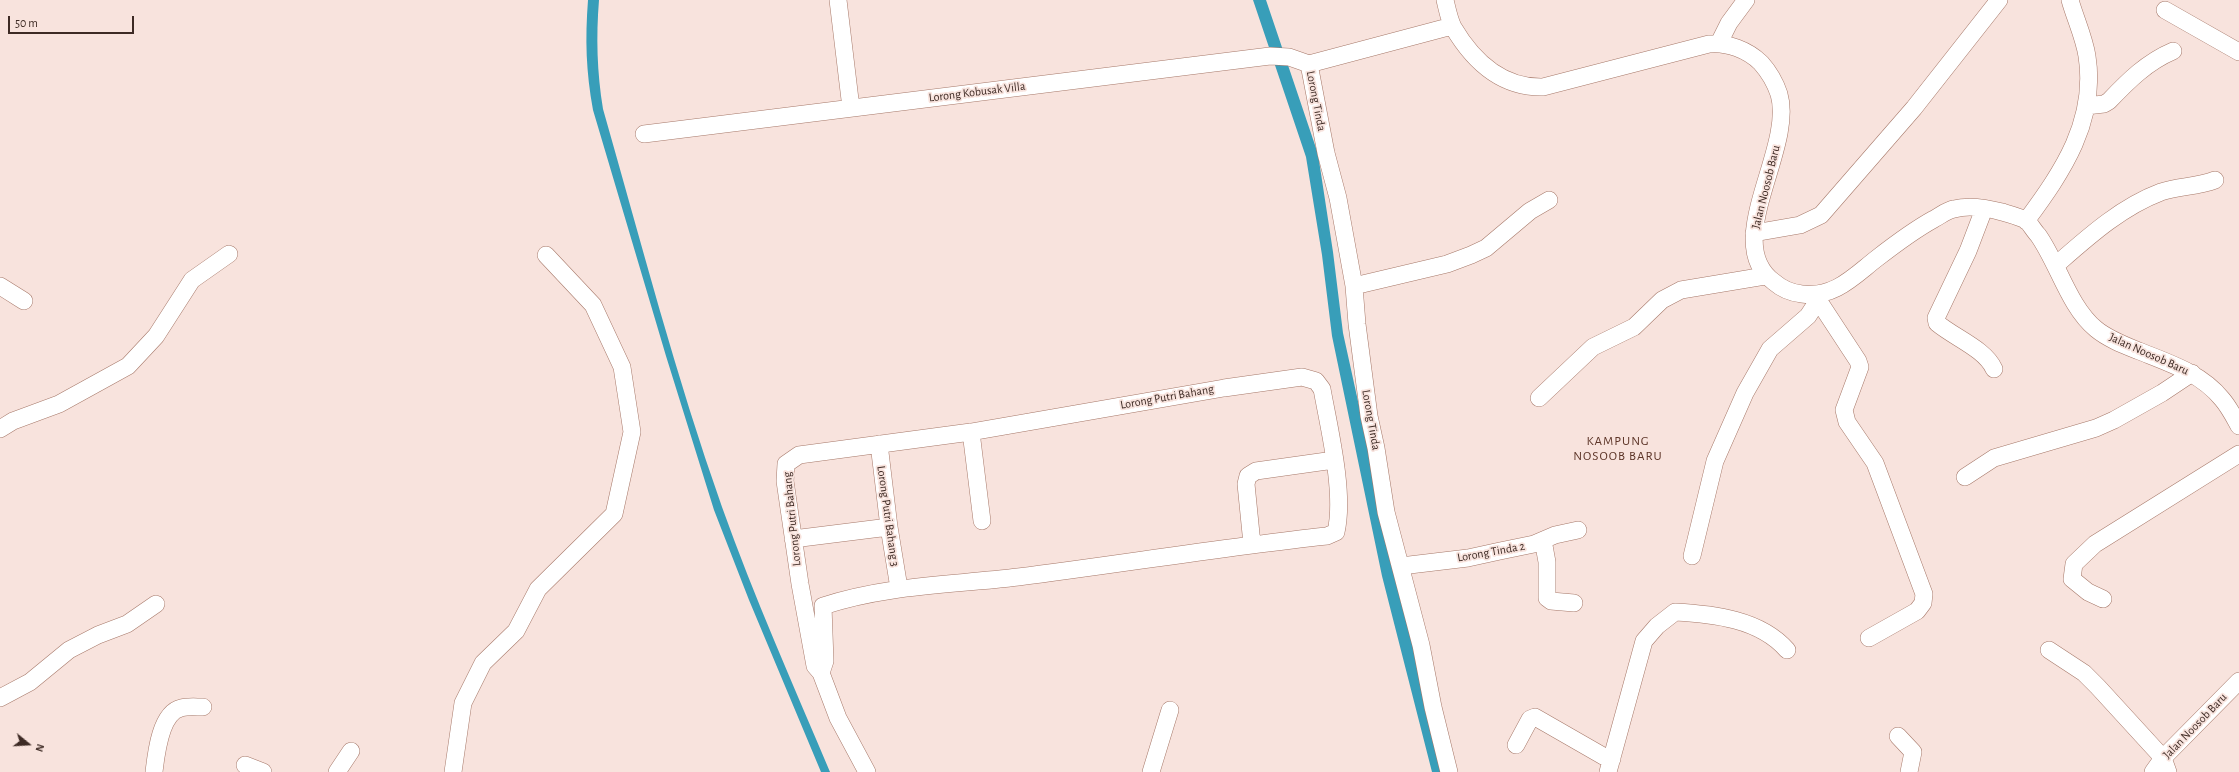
<!DOCTYPE html>
<style>
body{margin:0}
#map{position:relative;width:2239px;height:772px;overflow:hidden;background:#f8e3dd;font-family:"Alegreya Sans",sans-serif}
canvas{display:block}
.north{position:absolute;left:8px;top:724px;width:40px;height:40px;-webkit-text-stroke:3px #f8e3dd;paint-order:stroke;rotate:108deg;font-size:11px;font-weight:700;line-height:16px;text-align:center;color:#3d2a24}
.north::after{content:'';display:block;margin:auto;width:14px;height:18px;background:#3d2a24;clip-path:polygon(50% 0,100% 100%,50% 72%,0 100%)}
.scale{position:absolute;left:8px;top:16px;width:126px;height:18px;box-sizing:border-box;border:2px solid #3d2a24;border-top:0;padding-left:5px;font-size:12px;line-height:14px;white-space:nowrap;color:#3d2a24;-webkit-text-stroke:3px #f8e3dd;paint-order:stroke}
</style>
<div id="map">
<canvas width="2239" height="772"></canvas>
<div class="north">N</div>
<div class="scale">50 m</div>
</div>
<script>
const context = document.querySelector('canvas').getContext('2d');
context.lineJoin = 'round';
function fill(path, color) {
  context.fillStyle = color;
  context.fill(path, 'evenodd');
}
function strokePath(path, color, width, dash) {
  context.strokeStyle = color;
  context.lineWidth = width;
  context.lineCap = dash ? 'butt' : 'round';
  context.setLineDash(dash || []);
  context.stroke(path);
}
function write(font, color, halo, rows, align = 'center') {
  context.font = font + ' "Alegreya Sans",sans-serif';
  context.lineWidth = 3.5;
  context.setLineDash([]);
  context.textBaseline = 'middle';
  context.strokeStyle = halo;
  context.fillStyle = color;
  for (const [text, x, y, turn = 0] of rows) {
    context.save();
    context.translate(x, y);
    context.rotate((+turn || 0) * Math.PI / 180);
    context.textAlign = isNaN(turn) ? turn : align;
    if (halo) context.strokeText(text, 0, 0);
    context.fillText(text, 0, 0);
    context.restore();
  }
}
const water = new Path2D(`
 M588 0H599C596 37 597 72 603 109 641 242 676 377 722 507 754 597 793 684 830 772H821L749 600 714 510 666 356 593 110C586 71 585 40 588 0Z
 M1253 0H1266L1318 154 1333 252 1343 333 1396 574 1446 772H1432L1382 576 1332 336 1322 255 1306 157Z`);
const minor = new Path2D(`
 M838 0 851 108
 M1445 0C1447 8 1449 19 1453 27 1473 61 1502 88 1543 87L1709 44C1727 42 1748 50 1761 63 1769 72 1775 82 1779 94 1795 149 1720 243 1774 282 1782 289 1792 293 1802 294 1834 298 1853 277 1876 259 1894 245 1914 230 1934 219 1940 216 1947 210 1954 209 1969 205 1987 208 2002 212 2009 214 2021 217 2027 221 2031 225 2034 231 2038 235 2058 263 2069 307 2096 329 2108 339 2124 345 2139 351 2169 363 2201 373 2222 399 2229 407 2234 417 2239 426
 M2165 10 2239 52
 M1719 43 1729 23 1746 0
 M1309 64 1326 153 1338 198 1354 286 1357 324 1369 416 1376 448 1386 512 1421 645 1433 707 1449 772
 M1309 64 1452 26
 M2086 106 2104 104 2109 101C2128 81 2147 62 2173 51
 M644 134 1270 56 1289 57 1309 64
 M1984 209 1968 251 1936 318 1937 323C1955 338 1985 349 1994 369
 M2026 221C2063 171 2097 121 2087 56 2084 37 2075 18 2070 0
 M1754 233 1800 225 1821 215 1914 108 1999 0
 M2056 265C2088 237 2121 207 2161 192 2179 186 2197 187 2215 180
 M0 286 24 301
 M1354 286 1447 264 1471 255 1486 248 1530 211 1549 200
 M1818 300 1858 361 1860 367 1844 410 1847 422 1875 463 1924 594 1923 603 1917 611 1869 638
 M1302 377 1316 381 1322 389C1329 428 1345 493 1336 532L1327 536C1224 547 1121 564 1018 577 952 585 886 585 823 606L825 661 821 673 815 666 800 584 785 481 786 464 799 455 971 432 1224 388Z
 M1539 398 1593 347 1634 327 1662 300 1681 290 1765 276
 M0 429 13 421 59 404 128 366 156 336 192 280 229 254
 M971 432 982 521
 M879 444 889 527 899 588
 M1965 477 1994 458 2096 428 2114 420 2162 393 2192 373
 M793 539 889 527
 M1543 540 1547 562V598L1551 601 1574 603
 M1252 544 1246 484 1248 476 1256 471 1334 460
 M1692 556 1715 461 1745 393 1770 349 1808 316 1823 293
 M1401 566 1468 558 1500 551 1534 544 1555 535 1578 530
 M2103 599 2088 592 2072 579 2074 564 2095 544 2239 454
 M2049 650 2084 673 2098 687 2163 758 2168 772
 M821 673 838 718 867 772
 M0 698 30 682 69 650 98 635 127 624 156 604
 M1898 736 1913 752 1909 772
 M1516 745 1530 719 1535 717 1603 756 1612 759
 M245 765 263 772
 M154 772C156 755 160 713 181 708 187 706 196 707 203 707
 M337 772 351 751
 M453 772 463 703 483 663 516 631 538 589 614 514 632 432 622 367 593 305 546 255
 M1151 772 1170 710
 M1608 772 1644 641 1657 626 1675 612C1713 614 1760 619 1787 650
 M2153 772 2163 758 2239 681`);
const streetNames = [
 ["Lorong Kobusak Villa",977,92,-7],
 ["Lorong Tinda",1316,101,79],
 ["Jalan Noosob Baru",1766,187,-76],
 ["Jalan Noosob Baru",2149,354,24],
 ["Lorong Putri Bahang",1167,397,-10],
 ["Lorong Tinda",1371,420,80],
 ["Lorong Putri Bahang 3",888,516,82],
 ["Lorong Putri Bahang",792,519,-96],
 ["Lorong Tinda 2",1491,552,-10],
 ["Jalan Noosob Baru",2195,726,-46]
];
const neighbourhoodNames = [
 ["KAMPUNG",1618,441],
 ["NOSOOB BARU",1618,456]
];
fill(water, '#389eb9');
strokePath(minor, '#a67869', 18);
strokePath(minor, '#fff', 17);
write('12px', '#3d2a24', '#f8e3dd', streetNames);
context.letterSpacing = '1px';
write('13px', '#5d3528', '#f8e3dd', neighbourhoodNames);
context.letterSpacing = '0px';
</script>
